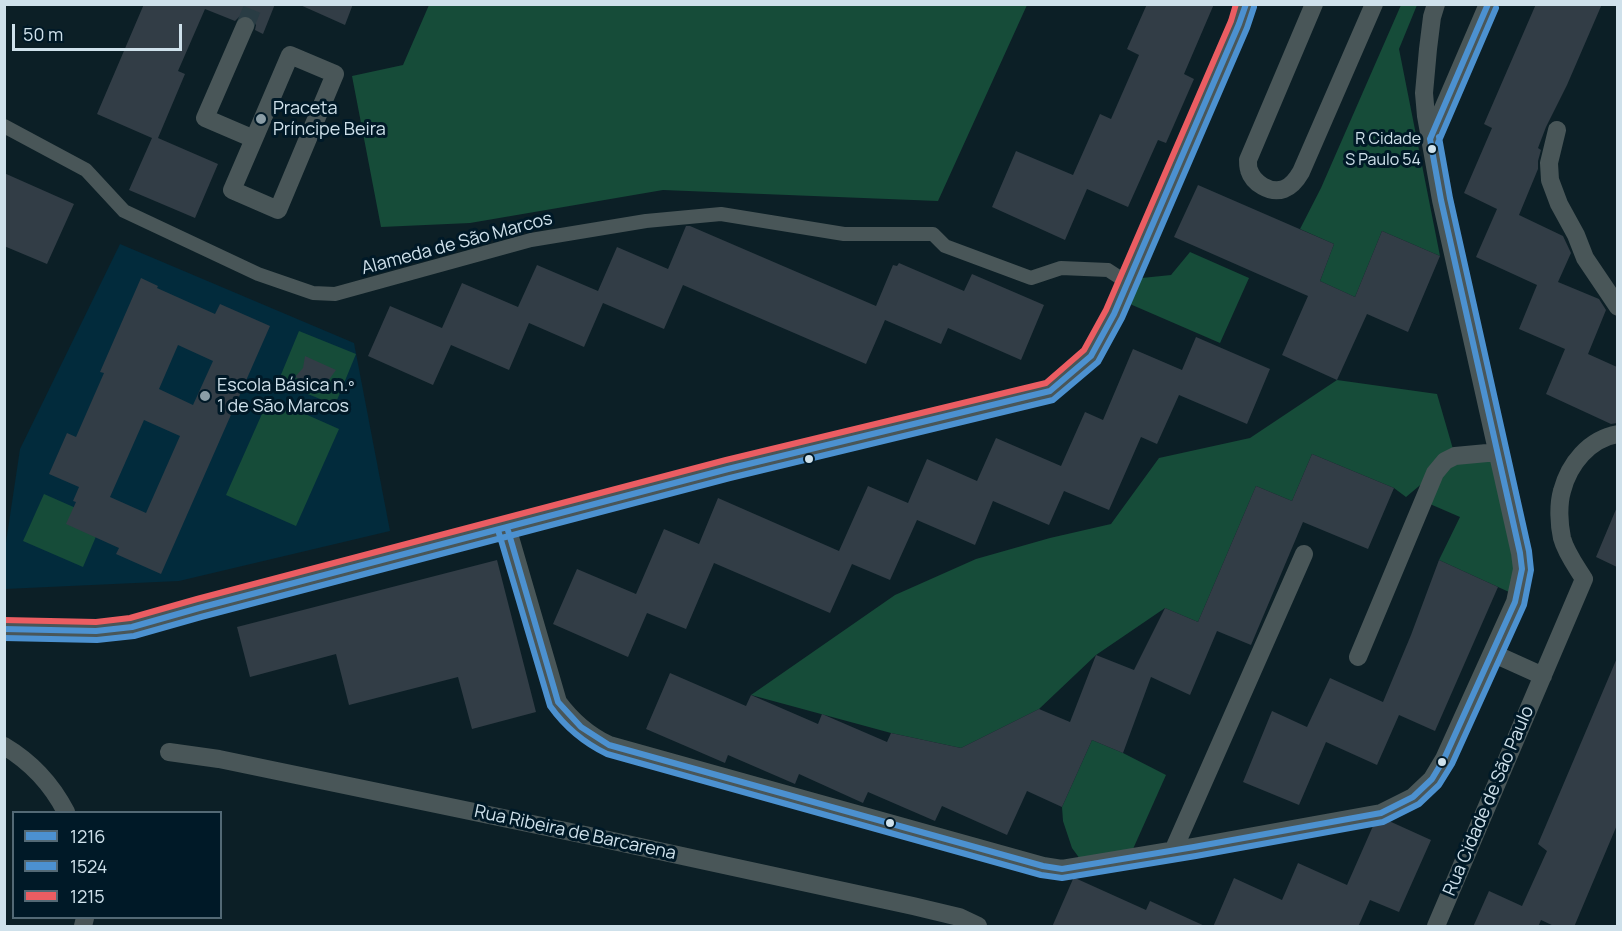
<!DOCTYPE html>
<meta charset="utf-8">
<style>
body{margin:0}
#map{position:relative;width:1622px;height:931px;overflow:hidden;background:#0c1f26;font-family:Manrope,sans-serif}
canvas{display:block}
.frame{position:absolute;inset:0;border:6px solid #cfe1eb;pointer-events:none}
.legend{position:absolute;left:12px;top:811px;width:210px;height:108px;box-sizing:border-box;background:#001927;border:2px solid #536975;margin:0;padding:8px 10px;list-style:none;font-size:18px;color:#cfe1eb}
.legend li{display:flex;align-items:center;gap:12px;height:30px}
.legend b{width:30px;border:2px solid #536975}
.scale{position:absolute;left:12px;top:24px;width:170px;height:27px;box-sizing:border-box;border:3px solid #cfe1eb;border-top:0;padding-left:8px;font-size:18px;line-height:21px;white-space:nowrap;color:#cfe1eb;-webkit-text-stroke:4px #001927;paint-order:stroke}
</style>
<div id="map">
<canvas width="1622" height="931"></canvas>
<div class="frame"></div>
<ul class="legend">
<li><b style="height:8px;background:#4c91d0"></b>1216</li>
<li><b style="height:8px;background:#4c91d0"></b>1524</li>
<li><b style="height:8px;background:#eb5d62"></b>1215</li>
</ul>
<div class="scale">50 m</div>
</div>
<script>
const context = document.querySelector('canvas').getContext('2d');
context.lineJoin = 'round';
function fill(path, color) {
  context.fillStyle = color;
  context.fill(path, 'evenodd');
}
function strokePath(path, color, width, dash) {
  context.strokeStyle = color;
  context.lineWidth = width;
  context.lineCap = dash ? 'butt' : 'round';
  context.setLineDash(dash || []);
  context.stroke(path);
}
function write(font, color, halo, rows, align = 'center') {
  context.font = font + ' Manrope,sans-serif';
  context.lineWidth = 6;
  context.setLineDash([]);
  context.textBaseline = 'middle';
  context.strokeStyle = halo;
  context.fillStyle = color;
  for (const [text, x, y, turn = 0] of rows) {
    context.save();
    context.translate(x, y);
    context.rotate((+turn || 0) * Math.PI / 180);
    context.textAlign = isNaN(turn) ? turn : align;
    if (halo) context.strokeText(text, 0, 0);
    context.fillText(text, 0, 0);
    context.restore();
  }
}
const built = new Path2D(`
 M120 244 354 343 390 531 179 581 5 589V549L20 449Z`);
const green = new Path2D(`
 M429 5V4L1027 5 938 201 663 190 470 223 381 227 352 76 403 65Z
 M1401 5H1417L1399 49 1440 256 1382 231 1355 297 1320 281 1334 244 1300 229 1321 188Z
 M1190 252 1249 278 1220 343 1123 301 1132 279 1171 275Z
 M299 331 356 354 335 405 278 382Z
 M1337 380 1437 394 1455 456 1406 497 1394 488 1312 454 1292 501 1256 486 1198 622 1165 608 1096 655 1039 709 961 748 891 733 751 695 895 595 976 559 1050 538 1111 524 1159 458 1250 438Z
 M269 398 339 429 296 526 226 495Z
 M1493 459 1515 571 1509 592 1439 560 1460 517 1430 504 1443 472 1455 462Z
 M44 494 103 520 83 567 23 541Z
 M1092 740 1123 753 1166 775 1133 849 1080 859 1072 848 1063 821 1062 807Z`);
const building = new Path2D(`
 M144 4H275L263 34 255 30 256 25 254 20 249 16 244 15 239 17 235 21 205 9 178 71 185 74 158 138 218 164 195 218 129 190 152 138 97 114Z
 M298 4H353L345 25Z
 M1147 4H1214L1184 74 1194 79 1166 143 1158 140 1128 207 1087 189 1065 240 992 207 1016 151 1073 175 1100 114 1111 119 1139 55 1127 49Z
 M1536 4H1602L1567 85 1546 127 1538 148 1541 150 1538 161V169L1519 215 1563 236 1571 253 1558 282 1599 299 1606 310 1588 354 1617 367V423L1611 424 1546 394 1565 349 1519 329 1537 285 1476 257 1497 209 1464 193 1492 128 1484 124Z
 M4 173 74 204 47 264 4 246Z
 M1198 185 1334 244 1320 281 1355 297 1382 231 1440 256 1408 332 1367 314 1337 380 1282 355 1308 296 1174 237Z
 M686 226H690L876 306 893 265 897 266 899 263 964 291 972 274 1044 305 1021 360 948 328 941 344 885 320 866 364 683 285 664 329 603 303 584 347 529 323 509 370 451 345 433 385 368 356 390 306 442 328 462 283 518 307 537 265 598 291 617 247 668 269Z
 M141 278 158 286 157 288 215 314 220 304 270 326 161 574 116 554 119 548 66 524 76 502 73 501 79 487 49 474 67 433 76 437 104 373 100 372ZM178 345 213 361 193 405 159 389ZM144 420 180 436 146 513 110 497Z
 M1196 337 1270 369 1247 424 1179 395 1157 444 1141 437 1109 510 1064 491 1049 525 993 501 975 545 917 520 890 580 852 564 830 613 714 563 686 629 647 613 628 657 553 624 577 569 636 594 664 529 699 544 718 498 839 551 868 486 908 503 927 459 977 481 996 438 1061 466 1085 412 1103 420 1133 349 1182 370Z
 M305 356 336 370 328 381 327 393 295 377 303 368Z
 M1312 454 1394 488 1368 549 1303 522 1251 645 1217 631 1190 695 1151 677 1123 753 1092 740 1062 807 1027 791 1007 835 942 806 935 821 868 792 863 803 799 774 795 784 728 755 725 763 646 729 670 673 746 706 751 695 818 724 822 714 887 742 891 733 961 748 1039 709 1070 722 1096 655 1134 670 1165 608 1198 622 1256 486 1292 501Z
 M1617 507V567L1596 557Z
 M497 560 536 712 472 729 458 677 349 705 336 654 250 677 237 627Z
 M1439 560 1498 587 1435 731 1399 715 1377 765 1326 742 1299 805 1243 782 1272 711 1307 727 1330 678 1383 702 1411 635Z
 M1617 658V825L1574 927H1556L1541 920 1538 927H1473L1489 891 1522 906 1547 851 1538 844Z
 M1389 821 1431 840 1399 912 1370 900 1358 927H1213L1234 878 1282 900 1298 863 1347 885 1373 826Z
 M1075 878 1146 910 1150 901 1207 927H1052L1073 879Z`);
const minorTunnel = new Path2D(`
 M245 26 254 4`);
const pedestrian = new Path2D(`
 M4 126 86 170 124 211 258 274 313 293 335 294 531 240 646 221 721 214 844 234H933L945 246 1031 278 1061 268 1108 270 1128 283`);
const minor = new Path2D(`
 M1314 4 1248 160C1248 161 1248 169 1249 170 1253 183 1270 194 1284 189 1292 186 1297 179 1301 172L1374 4
 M245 26 205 118 254 139 232 190 278 210 335 74 290 55 254 139
 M1557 130 1549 163 1550 180 1559 204 1576 235 1585 258 1618 307
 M1430 139 1488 4
 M507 527 558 702C572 721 588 735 609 745L1043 866 1062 869 1194 847 1381 813 1413 797 1432 779 1444 759 1515 602 1522 569 1520 553 1441 200 1426 116 1424 93 1428 49 1432 17 1436 4
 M1492 653 1543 676
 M1358 657 1435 473 1445 461 1455 456 1498 452
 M4 746C31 762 52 785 66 812
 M169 752 219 759 590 836 913 906 959 917 978 926
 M1173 851 1304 554
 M83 926 85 918
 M1436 926 1584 579C1576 566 1566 553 1562 538 1559 524 1558 505 1562 491 1569 464 1589 439 1618 434`);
const tertiary = new Path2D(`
 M4 629 96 631 132 627 199 608 728 469 1050 391 1091 356 1114 314 1239 24 1246 4`);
const bus1 = new Path2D(`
 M1430 139 1488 4
 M507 527 558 702 581 727 609 745 1043 866 1062 869 1194 847 1381 813 1413 797 1432 779 1444 759 1515 602 1522 569 1520 553 1441 200 1430 139
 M4 629 96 631 132 627 199 608 728 469 1050 391 1091 356 1114 314 1239 24 1246 4`);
const bus2 = new Path2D(`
 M1438 143 1496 8
 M498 530 550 706C565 727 584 743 607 754L1041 875 1062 878 1196 856 1383 822 1419 804 1439 785 1452 764 1524 605 1531 570 1529 551 1450 198 1439 137
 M4 638 97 640 134 636 201 617 730 478 1053 400 1098 362 1122 318 1247 28 1254 7`);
const bus3 = new Path2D(`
 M4 620 96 622 130 618 197 599 726 460 1046 383 1084 350 1106 310 1231 21 1236 4`);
const markers = [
 [261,119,6,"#8b9da6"],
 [1432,149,5,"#cfe1eb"],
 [205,396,6,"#8b9da6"],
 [809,459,5,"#cfe1eb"],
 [1442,762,5,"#cfe1eb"],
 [890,823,5,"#cfe1eb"]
];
const busNames = [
 ["R Cidade",1421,140],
 ["S Paulo 54",1421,161]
];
const poiNames = [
 ["Praceta",273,109],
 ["Príncipe Beira",273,130],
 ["Escola Básica n.º",217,386],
 ["1 de São Marcos",217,407]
];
const streetNames = [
 ["Alameda de São Marcos",457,244,-15],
 ["Rua Cidade de São Paulo",1489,801,-67],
 ["Rua Ribeira de Barcarena",575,833,12]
];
fill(built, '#022b3c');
fill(green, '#164c39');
fill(building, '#323d46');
strokePath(minorTunnel, '#293c44', 18, [18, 9]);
strokePath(pedestrian, '#495658', 14);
strokePath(minor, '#495658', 18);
strokePath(tertiary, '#495658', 22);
strokePath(bus1, '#4c91d0', 6);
strokePath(bus2, '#4c91d0', 6);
strokePath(bus3, '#eb5d62', 6);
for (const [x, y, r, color] of markers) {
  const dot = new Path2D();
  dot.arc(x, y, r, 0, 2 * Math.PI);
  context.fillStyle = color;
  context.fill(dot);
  strokePath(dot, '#001927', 2);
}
write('16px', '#cfe1eb', '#001927', busNames, 'right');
write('18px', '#cfe1eb', '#001927', poiNames, 'left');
write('18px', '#cfe1eb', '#001927', streetNames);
</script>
